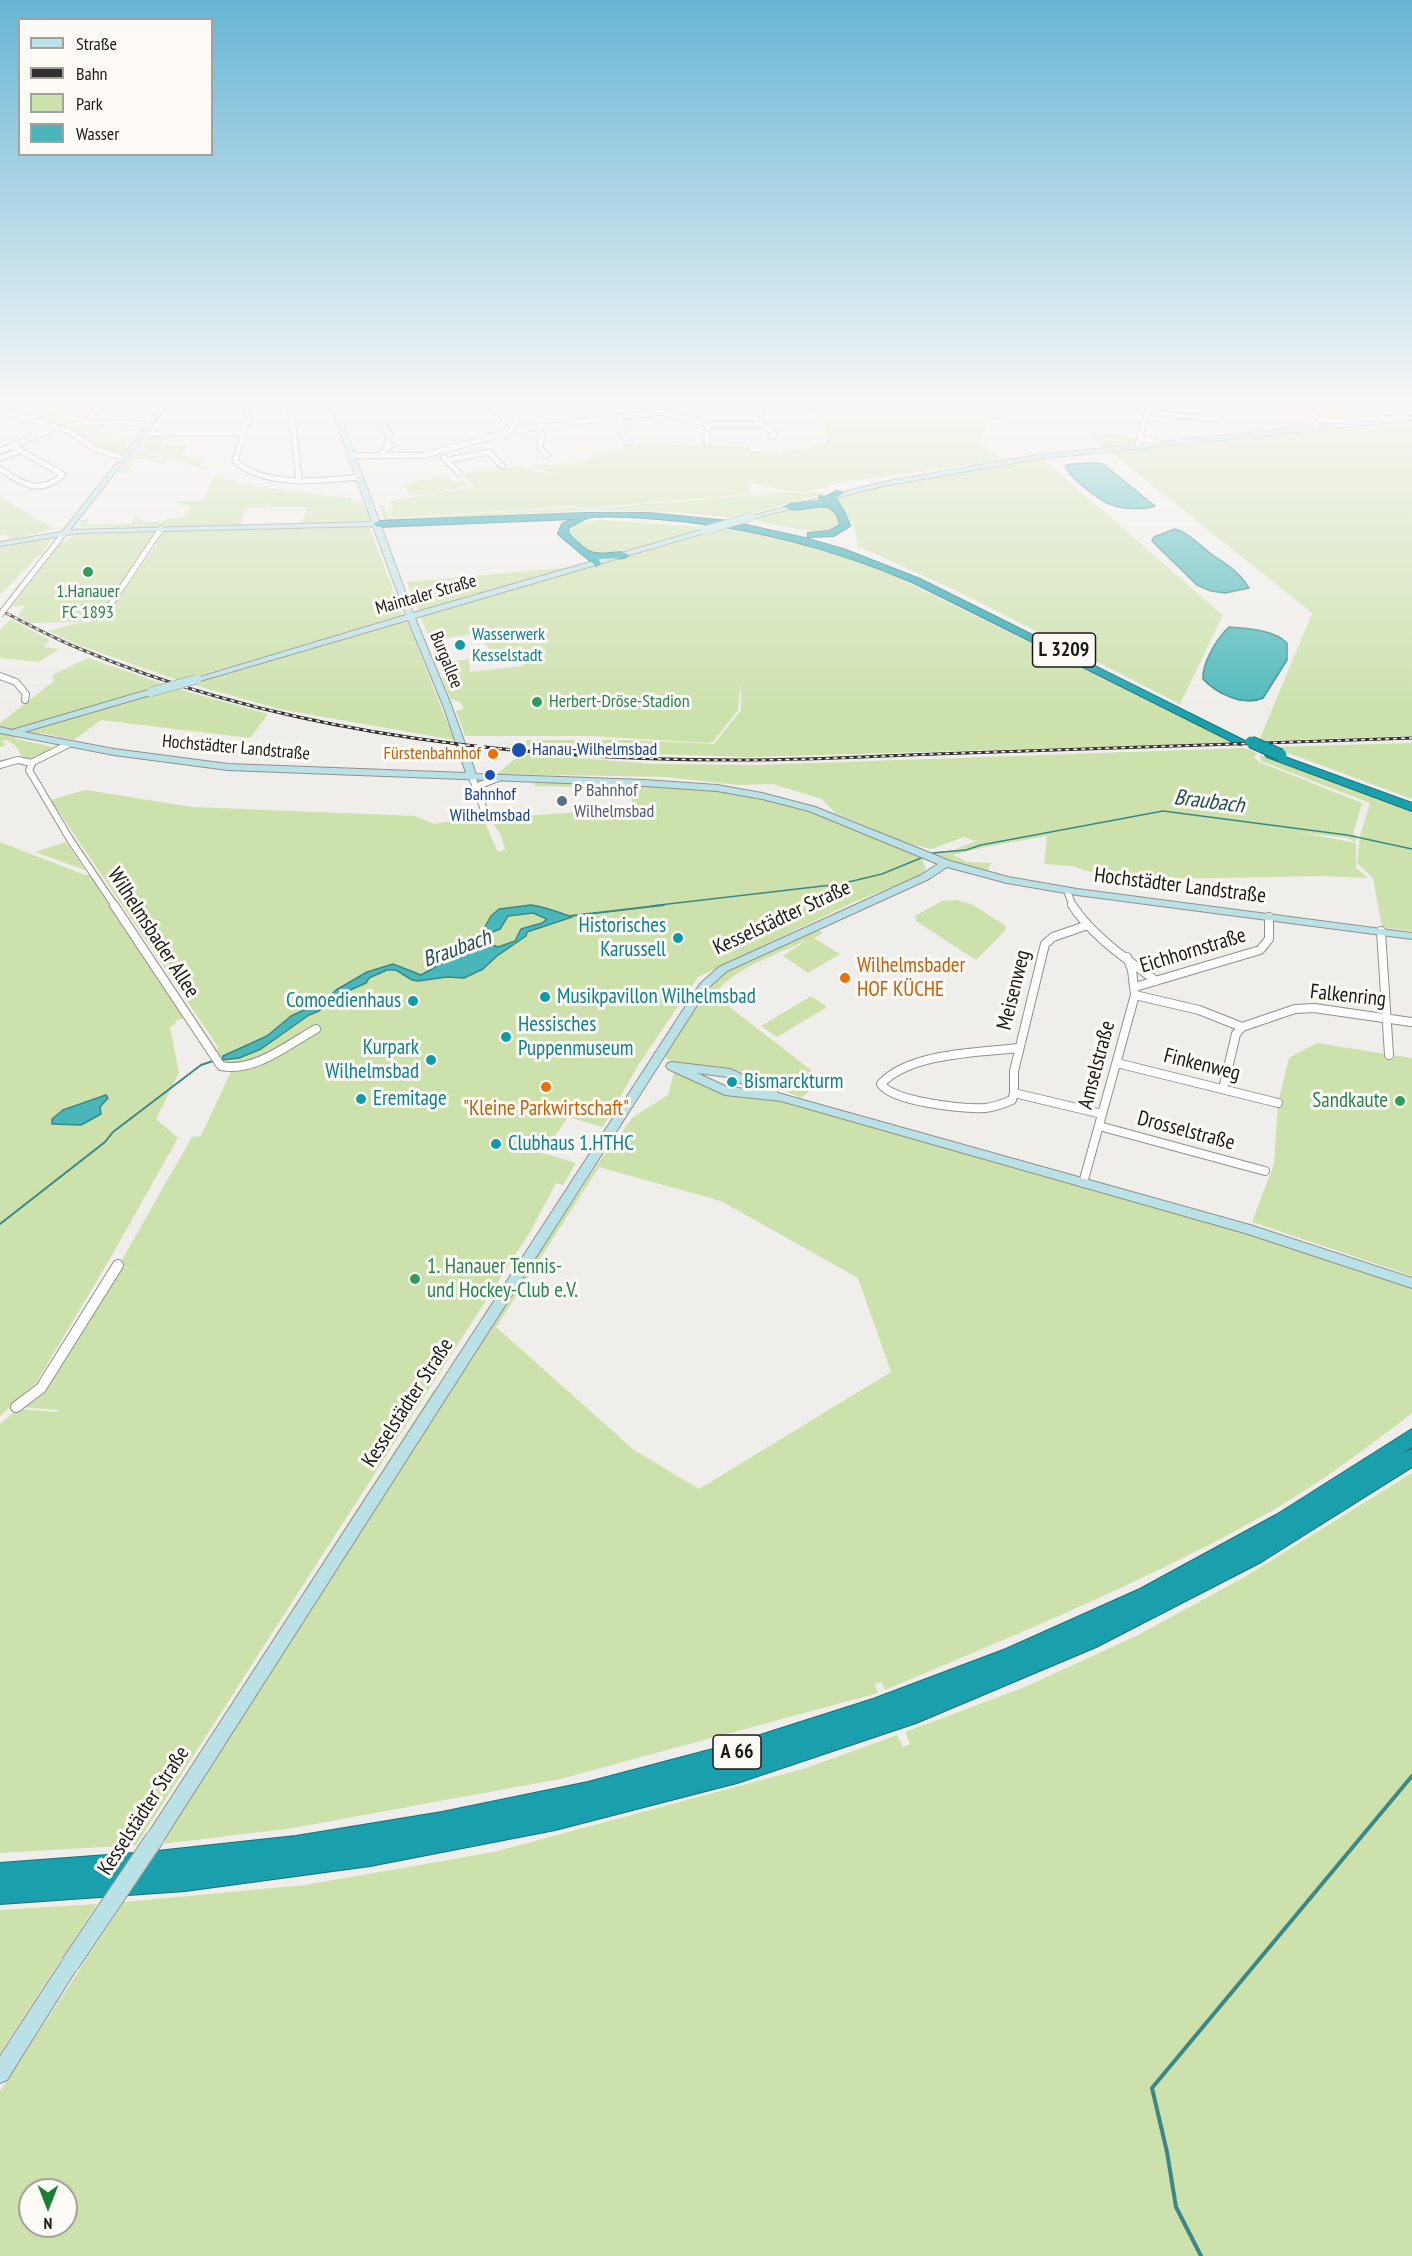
<!DOCTYPE html>
<meta charset="utf-8">
<style>
body{margin:0}
#map{position:relative;width:1412px;height:2256px;overflow:hidden;background:#f0eeea;font-family:"PT Sans Narrow",sans-serif}
canvas{display:block}
.legend{position:absolute;left:18px;top:18px;width:195px;height:138px;box-sizing:border-box;background:#fefbf7;border:2px solid #a3a19e;margin:0;padding:8px 10px;list-style:none;font-size:18px;color:#1b1a19}
.legend li{display:flex;align-items:center;gap:12px;height:30px}
.legend b{width:30px;border:2px solid #a3a19e}
.north{position:absolute;left:18px;top:2178px;width:60px;height:60px;box-sizing:border-box;background:#fefbf7;border:2px solid #a3a19e;border-radius:50%;rotate:180deg;font-size:16px;font-weight:700;line-height:24px;text-align:center;color:#1b1a19}
.north::after{content:'';display:block;margin:auto;width:21px;height:27px;background:#1b7e31;clip-path:polygon(50% 0,100% 100%,50% 72%,0 100%)}
</style>
<div id="map">
<canvas width="1412" height="2256"></canvas>
<ul class="legend">
<li><b style="height:8px;background:#bae2e6"></b>Straße</li>
<li><b style="height:8px;background:#31302f"></b>Bahn</li>
<li><b style="height:16px;background:#cce1ab"></b>Park</li>
<li><b style="height:16px;background:#49b7b9"></b>Wasser</li>
</ul>
<div class="north">N</div>
</div>
<script>
const context = document.querySelector('canvas').getContext('2d');
context.lineJoin = 'round';
function fill(path, color) {
  context.fillStyle = color;
  context.fill(path, 'evenodd');
}
function strokePath(path, color, width, dash) {
  context.strokeStyle = color;
  context.lineWidth = width;
  context.lineCap = dash ? 'butt' : 'round';
  context.setLineDash(dash || []);
  context.stroke(path);
}
function write(font, color, halo, rows, align = 'center') {
  context.font = font + ' "PT Sans Narrow",sans-serif';
  context.lineWidth = 6;
  context.setLineDash([]);
  context.textBaseline = 'middle';
  context.strokeStyle = halo;
  context.fillStyle = color;
  for (const [text, x, y, turn = 0] of rows) {
    context.save();
    context.translate(x, y);
    context.rotate((+turn || 0) * Math.PI / 180);
    context.textAlign = isNaN(turn) ? turn : align;
    if (halo) context.strokeText(text, 0, 0);
    context.fillText(text, 0, 0);
    context.restore();
  }
}
const green = new Path2D(`
 M0 404C45 404 88 423 128 444L121 454 99 449 83 438 0 410Z
 M802 404H875V407L877 404H1012L1005 420H963L991 421 978 442 1004 460 843 482 806 492 787 491 750 483 748 493H754L751 494 586 508 571 506 396 518 391 516 388 508H393L390 501 474 487 462 473 523 466 538 472 556 474 527 466 576 463 630 444 749 446 751 451 782 453 785 448 797 450 827 443 823 419Z
 M1412 420V736L1259 741 1312 613 1093 438 1088 430 1155 441 1313 425 1153 441 1163 444Z
 M148 435H178L177 438H165L160 446 187 445 182 456H187L184 458 205 457 200 468 209 466 207 469 203 470 137 447Z
 M136 450 169 460 163 464 148 461 149 459H135L128 473H118Z
 M1043 459 1223 615 1180 704 959 592 858 546 853 523 835 500 841 495 897 483Z
 M216 475 246 485 350 498 353 502 362 500 371 520 370 522 161 528 78 527 82 520 89 518 86 524H131L136 515 145 522H164L165 519 184 517 191 506 177 504 178 501H207L203 499ZM265 502 268 504V507H307L302 523H314L240 525 247 508H267Z
 M448 476 453 482 463 481 471 486 411 496 403 483Z
 M787 492 827 493 736 518 671 512 596 510 501 515 457 520 384 521 378 503 384 506 388 517 396 519 569 508 589 509Z
 M0 497 55 529 12 539 6 534 0 536Z
 M815 504 831 508 841 524 838 529 819 533 751 520Z
 M600 520 705 527C683 534 616 558 597 555 587 553 572 541 569 532L576 523Z
 M369 526 403 616 180 681 76 644 48 631 82 622 30 623 18 616 24 606 12 607 60 544 78 534ZM152 543 157 544 104 619 82 623 88 615H96L102 608 59 607H107Z
 M723 529 768 535 813 545 876 567 1233 743 750 757 618 753 493 743 527 745 526 740H629L714 744 741 710V683L738 710 713 742 709 743 590 736H465L456 711 464 709 461 703 450 698 442 678 444 677 440 663 469 659 470 672 523 666 525 662 513 654H493L477 634 430 640 420 616Z
 M53 537 40 556 33 558H36L0 595V547Z
 M572 567 418 611 407 582Z
 M11 619 50 640 44 647 59 649 39 662 0 658V630Z
 M400 622 408 623 454 740 279 709 191 684Z
 M88 658 184 691 268 714 250 738 101 720 74 740 41 733 13 738 52 747 36 759H24L15 745 6 740 2 741 6 745 0 747V723L54 681 52 675Z
 M1412 743V799L1272 747Z
 M1244 748 1257 753 1254 757 1259 762 1362 803 1353 834 1356 835V842L1347 838 1298 832 1356 843V868L1368 878 1320 876 1158 879 1086 871 1072 866 1044 864 1047 836 980 848 953 855 967 862 991 863 987 872 930 853 954 850 976 841 964 837 932 849 908 844 835 813 822 799 773 784 738 785 665 777 497 774 521 754 656 764 758 765Z
 M1260 755 1412 810V931L1382 927 1373 878 1357 863 1360 836 1370 803 1261 761Z
 M535 781 716 789 794 805 911 853 922 859 926 869 921 875 854 902 698 977 639 1064 603 1127 568 1117 543 1153 576 1163 563 1185 556 1183 530 1232 136 1845 0 1853V1424L17 1409 57 1412 59 1410 18 1407 42 1388 119 1266 137 1271 119 1265 192 1137 201 1136 233 1067 224 1065 218 1052H215L50 807 53 806 218 1051V1047L51 800 85 790 193 807 415 816 434 824 482 816 498 852 505 850 501 835 490 819 588 811 589 808 632 807 631 788 534 786Z
 M0 842 85 875H90L184 1018 175 1021 176 1024 170 1027 179 1073 156 1119 178 1138 108 1262 36 1383 0 1416Z
 M66 842 85 870 35 852Z
 M957 900 973 905 1006 926 1005 931 976 960 916 921 915 916 942 901Z
 M816 929 823 933 814 938 840 954 808 973 783 956 807 940C779 954 731 969 714 995L824 1080 801 1098C775 1087 749 1072 721 1067 704 1064 680 1068 666 1058L664 1054 710 985 726 971Z
 M811 996 827 1007 777 1037 761 1026Z
 M1317 1043 1412 1058V1276L1252 1222 1274 1164 1278 1103 1289 1058Z
 M674 1072 709 1087 774 1098 1249 1233 1412 1286V1413C1360 1453 1308 1492 1250 1523 1133 1587 1008 1638 885 1690L882 1682 875 1684 878 1693 560 1779 293 1828 162 1844 452 1385 597 1165 633 1117 668 1095ZM599 1167 721 1201 858 1278 891 1372 699 1489 634 1450 496 1327Z
 M434 1390 437 1391 148 1837H145Z
 M1412 1473V2256H0V2091L124 1902 305 1885 494 1852 806 1768 897 1735 903 1747 910 1744 905 1732 1025 1687 1138 1635 1243 1578ZM30 2190H66V2226H30Z
 M97 1904 0 2053V1910Z`);
const water = new Path2D(`
 M1096 463 1103 464 1155 506C1144 510 1123 509 1112 505 1101 502 1069 477 1065 466L1072 464Z
 M1175 529C1189 533 1199 545 1210 553 1225 564 1239 571 1249 588L1225 593 1211 591 1197 585 1152 541 1154 537Z
 M1229 627C1246 628 1275 630 1287 643V660L1263 698C1243 707 1216 693 1203 679 1202 663 1217 638 1229 627Z
 M531 905C546 907 561 913 572 917L527 932 526 936 497 956 483 969 464 978 447 977 418 981 412 980 396 970H387L369 978 366 983 339 995 319 1011 309 1015 261 1049 239 1058 222 1060 223 1056 267 1036 291 1016 326 1000 336 990 367 972 393 964 421 975 444 962 451 948 463 944 482 932 491 916 499 909ZM533 913 547 919 542 923 521 929 515 941 498 947 480 940 482 936 500 929 508 916Z
 M106 1095 108 1098 100 1107 101 1114 81 1125 52 1124V1119L63 1110Z`);
const streamFar2 = new Path2D(`
 M932 853 966 850 981 845 1163 811 1347 835 1412 849
 M651 906 840 884 882 874 921 858`);
const streamFar1 = new Path2D(`
 M570 916 664 905
 M0 1224 105 1142 113 1132 201 1065 213 1061`);
const stream = new Path2D(`
 M1201 2256 1176 2207 1167 2152 1152 2088 1412 1776`);
const streetFar3 = new Path2D(`
 M30 404 86 422 150 424
 M210 404H247
 M247 404 248 419 235 461C265 488 322 481 360 477
 M288 404 292 417 299 480
 M490 404 516 430
 M761 404 762 424 775 434 771 436
 M1304 404 1319 428
 M1047 409 1049 404
 M0 411 69 431 95 449 124 458
 M1147 412 1213 419 1220 416 1222 404
 M1311 414 1320 420 1330 421 1404 418
 M618 418 621 423V434L629 442
 M86 422 102 404
 M707 424V443
 M537 427 542 435 540 448 547 456
 M143 433H242
 M1140 439 1158 443
 M1138 445 1149 404
 M0 451 57 427
 M352 456 426 455 516 430 662 412 707 424H762
 M382 456 385 449 392 445 387 444 390 434 386 432V427
 M0 458 21 451
 M444 458 459 473
 M448 460 489 452 502 466
 M0 469C24 484 38 496 63 475L13 446
 M10 602 65 532
 M90 617H102L161 529`);
const streetFar2 = new Path2D(`
 M0 676 16 682 26 694 25 700
 M69 744 33 762 29 770 71 841 115 906
 M0 765 18 760 32 763
 M472 777 487 818
 M477 793 480 785 498 778
 M1067 891 1073 906`);
const streetFar1 = new Path2D(`
 M114 905 221 1066C254 1073 289 1044 316 1029
 M1072 905C1093 937 1126 958 1156 981
 M1381 931 1389 1055
 M1135 987 1260 950 1269 939V917
 M1135 995 1199 1010 1242 1027
 M1019 1048C980 1052 908 1053 881 1084 893 1102 963 1109 985 1108 995 1107 1003 1104 1012 1100L1014 1093 1102 1114
 M1117 1063 1278 1103
 M1223 1089 1236 1034 1242 1027 1295 1009 1314 1008 1411 1022
 M1014 1093V1071L1045 944 1053 937 1088 925
 M1099 1126 1265 1171
 M1083 1183 1135 995 1132 970 1127 957`);
const street = new Path2D(`
 M16 1407 41 1388 118 1265`);
const secondary = new Path2D(`
 M163 404H169L70 530 372 522 330 404H336L413 613 708 528V532L415 618 451 705 476 774 645 780 717 785 762 793 815 807 950 861 1008 877 1077 889 1412 933V939L1077 895 1007 883 947 867 929 879 727 971 708 988 161 1844 155 1847 149 1844 146 1838 149 1832 700 984 719 967 921 875 938 864 809 811 762 799 717 791 645 786 228 770 114 755 0 733V727L12 730 151 689 154 690V694L24 732 114 749 228 764 466 773 443 705 408 620 200 681 193 679 406 615 373 526 79 533 0 546V542L62 532Z
 M1412 416V420L1037 459 883 486 751 519 747 517 883 482 1037 455Z
 M672 1062 730 1069 776 1090 778 1093 1250 1225 1412 1278V1288L1248 1234 781 1101 725 1095 668 1069 666 1066 668 1063ZM697 1073 728 1077 756 1090 727 1087Z
 M70 1955 76 1958 79 1964 76 1970 7 2080 0 2083V2056L64 1958Z`);
const highway = new Path2D(`
 M837 491 844 493 836 498C840 506 848 516 850 526L834 536 808 537V533L829 531 840 525C832 489 803 518 785 507L790 504 819 500V496L826 497Z
 M585 513H649L728 521 805 538 846 550 920 579 1247 742 1241 745 1237 744 914 583C831 547 748 526 658 519 644 518 596 514 585 519 580 521 574 525 569 527L568 533C574 539 583 549 591 552 603 557 619 548 629 555L624 558 598 559 601 563 596 566 558 534 562 524 573 519 378 527 373 524 378 521Z
 M1271 752 1412 803V811L1267 757 1265 755Z
 M1412 1429V1447L1401 1454 1412 1449V1467L1261 1562 1096 1647 916 1723 737 1783 555 1830 370 1866 185 1891 0 1904V1863L148 1852 296 1836 442 1812 588 1782 732 1744 873 1699 1006 1649 1140 1589 1276 1515Z`);
const rail = new Path2D(`
 M0 610C26 623 51 637 78 648 284 735 527 761 749 760 821 760 893 755 965 753 1114 748 1263 743 1412 738`);
const streetBridge = new Path2D(`
 M0 615 10 602`);
const secondaryBridgeFar2 = new Path2D(`
 M705 530 751 517`);
const secondaryBridgeFar1 = new Path2D(`
 M151 692 197 679`);
const secondaryBridge = new Path2D(`
 M70 1964 155 1838`);
const highwayBridge = new Path2D(`
 M1251 742 1281 755`);
const markers = [
 [88,572,6,"#2e9e5b"],
 [460,645,6,"#0f9aa8"],
 [537,702,6,"#2e9e5b"],
 [519,750,8,"#1a4fb4"],
 [493,754,6,"#e8710a"],
 [490,775,6,"#1a4fb4"],
 [562,801,6,"#5c6f8a"],
 [678,938,6,"#0f9aa8"],
 [845,978,6,"#e8710a"],
 [545,997,6,"#0f9aa8"],
 [413,1001,6,"#0f9aa8"],
 [506,1037,6,"#0f9aa8"],
 [431,1060,6,"#0f9aa8"],
 [732,1082,6,"#0f9aa8"],
 [546,1087,6,"#e8710a"],
 [361,1099,6,"#0f9aa8"],
 [1400,1101,6,"#2e9e5b"],
 [496,1144,6,"#0f9aa8"],
 [415,1279,6,"#2e9e5b"]
];
const farLeisurenames = [
 ["1.Hanauer",88,592],
 ["FC 1893",88,613],
 ["Herbert-Dröse-Stadion",549,702,"left"]
];
const farStreetnames = [
 ["Maintaler Straße",426,595,-16],
 ["Burgallee",446,660,68],
 ["Hochstädter Landstraße",236,748,5]
];
const farCulturenames = [
 ["Wasserwerk",472,635],
 ["Kesselstadt",472,656]
];
const farTransitnames = [
 ["Hanau-Wilhelmsbad",532,750],
 ["Bahnhof",490,795,"center"],
 ["Wilhelmsbad",490,816,"center"]
];
const farFoodnames = [
 ["Fürstenbahnhof",481,754]
];
const farServicenames = [
 ["P Bahnhof",574,791],
 ["Wilhelmsbad",574,812]
];
const shields = [
 [1064,650,63],
 [737,1752,48]
];
const shieldNames = [
 ["L 3209",1064,650],
 ["A 66",737,1752]
];
const streetNames = [
 ["Hochstädter Landstraße",1180,886,7],
 ["Kesselstädter Straße",782,918,-25],
 ["Wilhelmsbader Allee",153,933,57],
 ["Eichhornstraße",1193,951,-17],
 ["Meisenweg",1014,990,-76],
 ["Falkenring",1348,996,6],
 ["Amselstraße",1097,1065,-75],
 ["Finkenweg",1202,1065,14],
 ["Drosselstraße",1186,1131,15],
 ["Kesselstädter Straße",408,1403,-57],
 ["Kesselstädter Straße",144,1811,-57]
];
const cultureNames = [
 ["Historisches",666,926,"right"],
 ["Karussell",666,950,"right"],
 ["Musikpavillon Wilhelmsbad",557,997],
 ["Comoedienhaus",401,1001,"right"],
 ["Hessisches",518,1025],
 ["Puppenmuseum",518,1049],
 ["Kurpark",419,1048,"right"],
 ["Wilhelmsbad",419,1072,"right"],
 ["Bismarckturm",744,1082],
 ["Eremitage",373,1099],
 ["Clubhaus 1.HTHC",508,1144]
];
const foodNames = [
 ["Wilhelmsbader",857,966],
 ["HOF KÜCHE",857,990],
 ["\"Kleine Parkwirtschaft\"",546,1109,"center"]
];
const leisureNames = [
 ["Sandkaute",1388,1101],
 ["1. Hanauer Tennis-",427,1267,"left"],
 ["und Hockey-Club e.V.",427,1291,"left"]
];
const waterNames = [
 ["Braubach",1209,802,7],
 ["Braubach",457,949,-20]
];
fill(green, '#cce1ab');
fill(water, '#49b7b9');
strokePath(water, '#3b8889', 1.5);
strokePath(streamFar2, '#3b8889', 1.5);
strokePath(streamFar1, '#3b8889', 2);
strokePath(stream, '#3b8889', 4);
strokePath(streetFar3, '#928f8c', 7);
strokePath(streetFar2, '#928f8c', 8);
strokePath(streetFar1, '#928f8c', 10);
strokePath(street, '#928f8c', 12);
strokePath(secondary, '#928f8c', 2);
strokePath(highway, '#1a7179', 2);
strokePath(streetFar3, '#fff', 5);
strokePath(streetFar2, '#fff', 6);
strokePath(streetFar1, '#fff', 8);
strokePath(street, '#fff', 10);
fill(secondary, '#bae2e6');
fill(highway, '#19a0ac');
strokePath(rail, '#31302f', 3);
strokePath(rail, '#fefbf7', 1.5, [4]);
strokePath(streetBridge, '#928f8c', 7, []);
strokePath(secondaryBridgeFar2, '#928f8c', 9, []);
strokePath(secondaryBridgeFar1, '#928f8c', 10, []);
strokePath(secondaryBridge, '#928f8c', 20, []);
strokePath(highwayBridge, '#1a7179', 13, []);
strokePath(streetBridge, '#fff', 5);
strokePath(secondaryBridgeFar2, '#bae2e6', 8);
strokePath(secondaryBridgeFar1, '#bae2e6', 9);
strokePath(secondaryBridge, '#bae2e6', 18);
strokePath(highwayBridge, '#19a0ac', 11);
const sky = context.createLinearGradient(0, 0, 0, 720);
sky.addColorStop(0, '#68b5d5');
sky.addColorStop(0.56, '#f8f7f6');
sky.addColorStop(1, '#f8f7f600');
context.fillStyle = sky;
context.fillRect(0, 0, 1412, 720);
for (const [x, y, r, color] of markers) {
  const dot = new Path2D();
  dot.arc(x, y, r, 0, 2 * Math.PI);
  context.fillStyle = color;
  context.fill(dot);
  strokePath(dot, '#fefbf7', 2);
}
write('18px', '#27864d', '#fefbf7', farLeisurenames);
write('18px', '#1b1a19', '#fefbf7', farStreetnames);
write('18px', '#0d838f', '#fefbf7', farCulturenames, 'left');
write('18px', '#164399', '#fefbf7', farTransitnames, 'left');
write('18px', '#c56008', '#fefbf7', farFoodnames, 'right');
write('18px', '#4e5e75', '#fefbf7', farServicenames, 'left');
for (const [x, y, w] of shields) {
  const box = new Path2D();
  box.roundRect(x - w / 2, y - 17, w, 34, 4.5);
  context.fillStyle = '#fefbf7';
  context.fill(box);
  strokePath(box, '#1b1a19', 1.5);
}
write('bold 20px', '#1b1a19', null, shieldNames);
write('21px', '#1b1a19', '#fefbf7', streetNames);
write('21px', '#0d838f', '#fefbf7', cultureNames, 'left');
write('21px', '#c56008', '#fefbf7', foodNames, 'left');
write('21px', '#27864d', '#fefbf7', leisureNames, 'right');
write('italic 22px', '#225152', '#fefbf7', waterNames);
</script>
